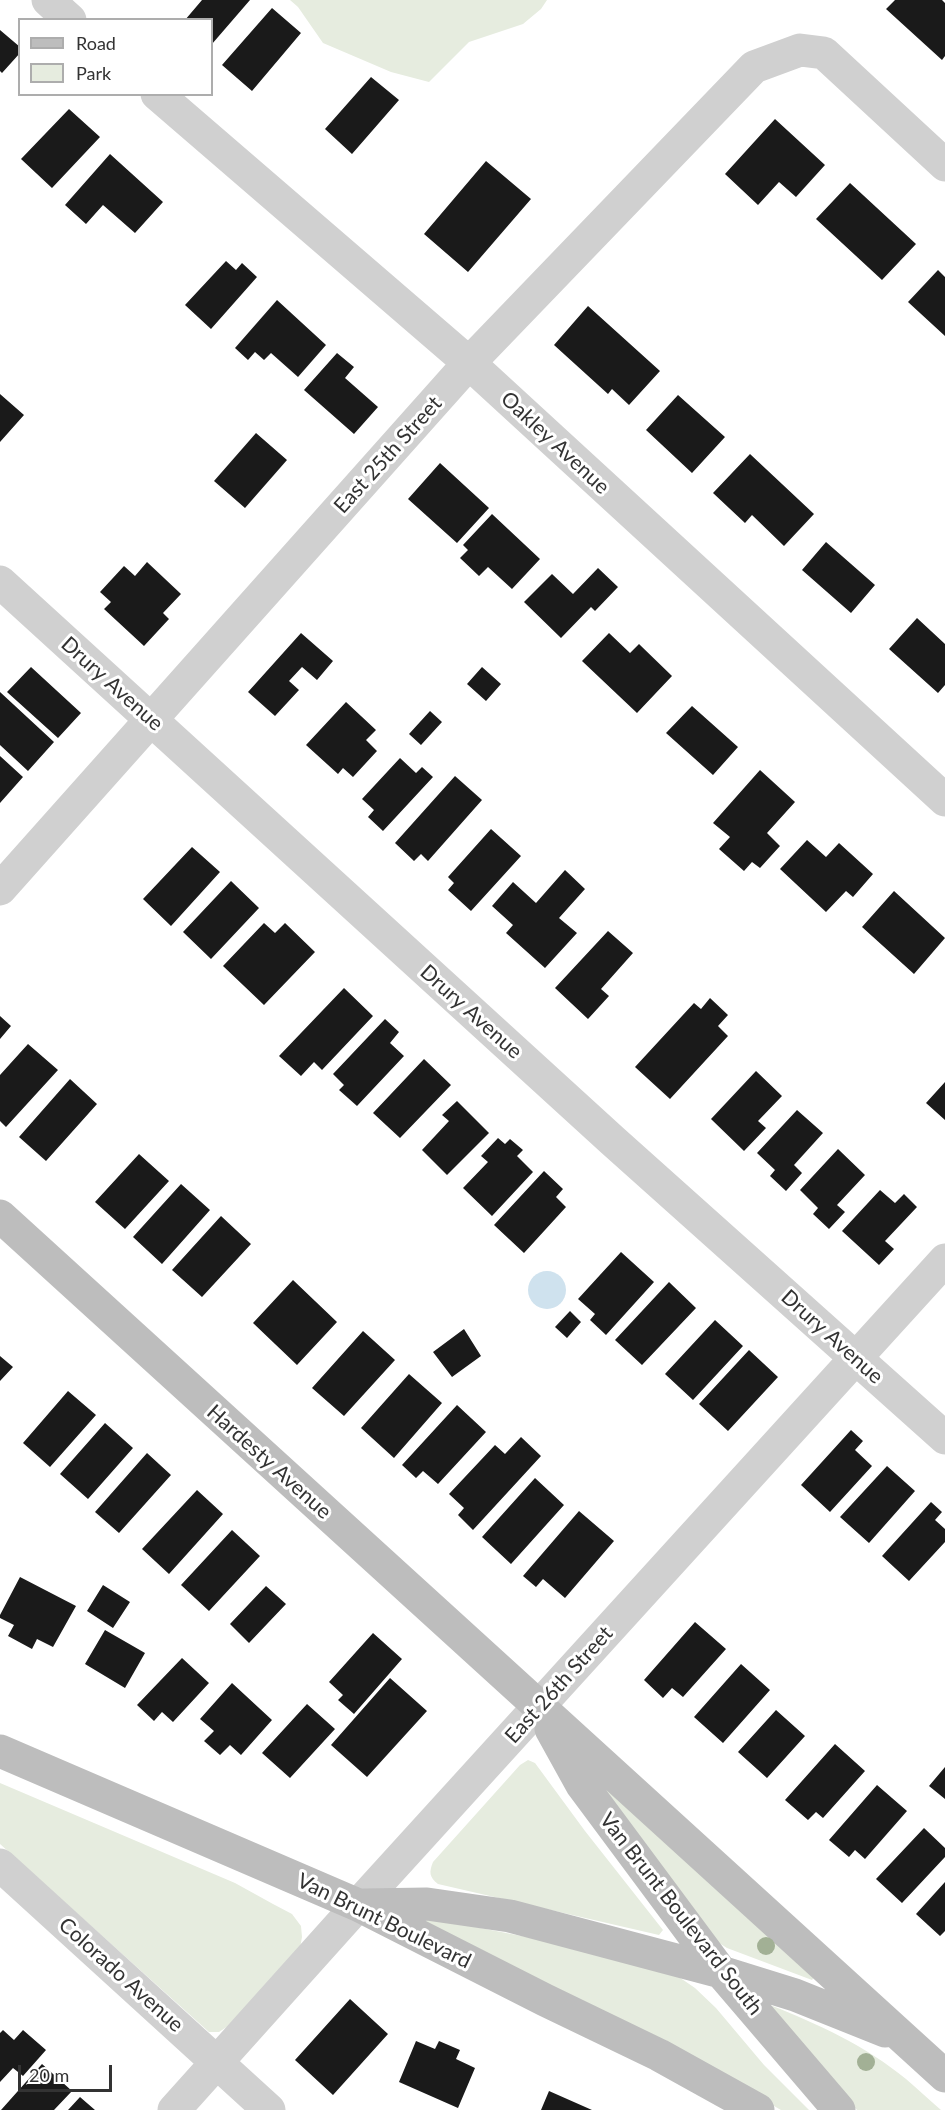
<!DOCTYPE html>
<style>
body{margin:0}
#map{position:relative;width:945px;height:2110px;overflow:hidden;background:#fff;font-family:Lato,sans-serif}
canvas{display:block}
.legend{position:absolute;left:18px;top:18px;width:195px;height:78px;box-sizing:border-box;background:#fff;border:2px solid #adadad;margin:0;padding:8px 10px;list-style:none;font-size:18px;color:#333}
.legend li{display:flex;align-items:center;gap:12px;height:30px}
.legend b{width:30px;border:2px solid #adadad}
.scale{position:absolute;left:18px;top:2065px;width:94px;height:27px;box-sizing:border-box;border:3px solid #333;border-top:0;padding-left:8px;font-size:18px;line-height:21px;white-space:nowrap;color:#333;-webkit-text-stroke:4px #fff;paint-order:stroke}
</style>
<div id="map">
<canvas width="945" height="2110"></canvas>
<ul class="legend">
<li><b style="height:8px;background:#bdbdbd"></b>Road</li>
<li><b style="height:16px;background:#e6ecdf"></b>Park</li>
</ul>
<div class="scale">20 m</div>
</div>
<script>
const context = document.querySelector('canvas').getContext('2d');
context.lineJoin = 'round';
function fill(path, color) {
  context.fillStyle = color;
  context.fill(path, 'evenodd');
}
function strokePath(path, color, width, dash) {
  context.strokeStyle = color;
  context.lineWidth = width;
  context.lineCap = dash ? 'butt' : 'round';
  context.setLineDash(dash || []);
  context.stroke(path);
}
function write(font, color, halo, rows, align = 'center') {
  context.font = font + ' Lato,sans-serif';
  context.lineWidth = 6;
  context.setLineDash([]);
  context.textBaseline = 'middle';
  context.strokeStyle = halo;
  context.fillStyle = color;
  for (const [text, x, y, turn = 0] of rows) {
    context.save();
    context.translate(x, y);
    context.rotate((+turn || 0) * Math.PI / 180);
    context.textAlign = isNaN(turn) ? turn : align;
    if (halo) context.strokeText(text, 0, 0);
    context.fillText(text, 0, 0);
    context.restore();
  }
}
const green = new Path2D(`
 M290 0H547L541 9 523 24 469 42 429 82 391 72 323 43 298 7Z
 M528 1760 535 1763 585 1831 663 1930 659 1935 438 1884C429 1877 429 1872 433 1862L520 1765Z
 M599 1774 815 1976 812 1980 727 1948 716 1941 600 1787Z
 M0 1783 235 1883 273 1904 292 1914 301 1926 302 1937 300 1948 228 2026 219 2032H209L0 1844Z
 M424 1917 537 1939 673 1973 695 1988 716 2008 764 2065 809 2110H781L688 2057 424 1926Z
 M770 2005C818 2024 866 2046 906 2079 918 2089 929 2100 941 2110H857Z`);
const water = new Path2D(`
 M528 1290a19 19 0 1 1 38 0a19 19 0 1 1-38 0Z`);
const building = new Path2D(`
 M202 0H250L212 44V20H185Z
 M895 0H942L945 3V56L942 60 886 9Z
 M272 8 301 33 252 91 222 65Z
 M0 30 20 47V53L2 73 0 71Z
 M371 77 399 100 352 154 325 129Z
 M69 109 100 137 52 188 21 159Z
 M775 119 825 165 796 197 779 182 758 205 725 174Z
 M110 154 163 202 135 233 103 205 86 224 65 205Z
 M486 161 531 199 468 272 424 234Z
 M850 183 916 244 882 280 816 219Z
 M226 261 236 270 242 263 257 277 211 329 185 305Z
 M938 270 945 277V336L908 302Z
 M277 300 326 345 298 377 271 353 264 360 255 352 248 360 235 348Z
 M588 306 660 371 629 405 612 389 608 394 554 345Z
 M337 353 354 367 345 378 378 407 354 434 304 390Z
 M0 394 24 415 0 442Z
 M678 395 725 437 692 473 646 430Z
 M256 433 287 460 245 508 214 481Z
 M750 454 814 514 784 546 752 515 745 523 713 493Z
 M440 463 489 508 457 543 408 499Z
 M492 514 540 559 512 589 488 567 479 576 460 558 468 550 463 545Z
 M826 542 875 585 851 613 802 570Z
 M147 562 181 594 163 613 169 619 144 646 104 609 111 602 100 592 124 566 135 576Z
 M598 568 618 587 595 611 591 607 561 638 524 602 552 574 573 594Z
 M917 618 945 644V685L938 693 889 649Z
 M301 633 333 661 317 680 302 667 289 681 299 690 275 716 248 692Z
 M609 633 630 653 639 644 672 676 637 713 582 661Z
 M31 667 81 713 58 738 7 692Z
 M482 667 501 684 486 701 467 684Z
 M0 692 54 742 28 771 0 745Z
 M346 702 376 730 366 740 377 751 353 777 343 768 338 774 306 745Z
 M692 706 738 747 713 775 666 733Z
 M430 711 442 722 421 745 409 734Z
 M0 756 23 777 0 803Z
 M400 758 416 773 422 767 433 777 383 831 368 817 374 810 362 799Z
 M760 770 795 802 767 833 780 846 760 868 752 862 744 871 719 849 730 837 713 823Z
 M455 776 482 800 428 861 421 854 414 861 395 843Z
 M491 829 521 856 471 911 448 890 454 883 448 877Z
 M807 840 826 857 839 843 873 874 853 897 846 891 826 912 780 869Z
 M192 847 220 872 171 926 143 899Z
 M565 870 585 889 559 918 577 933 545 968 506 933 513 925 492 906 513 882 536 903Z
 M231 881 259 908 211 959 183 932Z
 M894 891 945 938 914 974 862 927Z
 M264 923 275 933 285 923 315 952 264 1005 223 966Z
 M608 931 633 953 601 989 609 996 588 1019 555 988Z
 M344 988 373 1016 322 1070 314 1062 301 1076 279 1056Z
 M710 998 728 1015 718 1026 728 1036 670 1099 635 1067 694 1003 701 1009Z
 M0 1016 11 1026 0 1039Z
 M385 1019 399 1032 390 1043 404 1056 357 1106 339 1090 344 1085 333 1074Z
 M28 1044 58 1070 6 1127 0 1121V1075Z
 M424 1059 451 1085 400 1138 373 1113Z
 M756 1071 782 1096 758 1121 766 1128 744 1151 711 1119Z
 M70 1079 97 1104 46 1161 19 1137Z
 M945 1082V1120L926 1103Z
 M457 1101 489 1133 447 1175 422 1150 449 1121 442 1115Z
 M797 1110 823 1133 794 1165 802 1173 786 1191 770 1176 775 1170 757 1153Z
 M498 1138 505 1144 510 1139 523 1150 517 1156 533 1172 492 1216 463 1188 488 1162 481 1156Z
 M838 1149 865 1175 837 1205 845 1212 829 1229 813 1214 818 1208 800 1190Z
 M139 1154 169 1181 125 1229 95 1202Z
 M544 1171 563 1189 556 1197 566 1207 524 1253 494 1225Z
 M181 1184 210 1210 162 1264 133 1237Z
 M880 1190 895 1203 904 1194 917 1207 885 1241 894 1249 879 1265 842 1231Z
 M221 1216 251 1244 202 1297 172 1270Z
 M621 1252 654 1282 606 1335 590 1320 595 1314 578 1299Z
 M293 1280 337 1322 297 1365 253 1323Z
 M669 1282 696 1308 642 1365 615 1340Z
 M570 1311 581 1322 567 1338 555 1327Z
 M715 1320 743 1346 693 1400 665 1374Z
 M464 1329 481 1356 452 1377 433 1352Z
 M363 1331 395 1360 344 1416 312 1388Z
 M749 1350 778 1377 728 1431 699 1404Z
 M0 1356 13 1367 0 1381Z
 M409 1374 442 1403 394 1458 361 1428Z
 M68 1391 96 1415 50 1467 23 1443Z
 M457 1405 486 1432 438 1484 423 1471 416 1478 402 1465Z
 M105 1423 133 1448 88 1499 60 1474Z
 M851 1430 863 1441 855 1450 872 1466 830 1512 801 1485Z
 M521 1437 541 1456 473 1530 458 1515 464 1508 449 1494 495 1445 505 1454Z
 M147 1453 171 1475 119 1533 95 1512Z
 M887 1466 915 1491 869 1543 840 1517Z
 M535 1478 564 1505 511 1564 482 1537Z
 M197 1490 223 1514 169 1574 142 1549Z
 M931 1502 942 1512 935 1520 945 1529V1542L909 1581 882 1556Z
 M579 1511 614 1541 565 1598 543 1579 536 1587 523 1576Z
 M232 1530 260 1556 209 1611 181 1585Z
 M20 1577 76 1606 53 1647 37 1639 32 1649 8 1636 14 1625 0 1618V1615Z
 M103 1585 130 1602 113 1628 87 1611Z
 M266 1586 286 1604 249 1643 230 1624Z
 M695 1622 726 1649 683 1697 672 1688 663 1698 644 1680Z
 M105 1630 145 1653 125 1688 85 1664Z
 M373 1633 402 1659 354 1714 338 1700 343 1695 329 1682Z
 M182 1658 209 1683 173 1722 162 1712 154 1721 137 1705Z
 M741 1664 770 1690 723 1743 694 1717Z
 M390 1678 427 1711 367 1777 331 1745Z
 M232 1683 272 1720 241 1755 230 1745 220 1755 204 1741 214 1731 200 1719Z
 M307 1704 335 1729 290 1778 262 1753Z
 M776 1710 805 1736 767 1778 738 1752Z
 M835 1744 865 1771 823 1818 816 1812 808 1820 785 1800Z
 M945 1767V1799L929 1786Z
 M877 1785 907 1811 865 1859 855 1850 849 1857 829 1840Z
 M924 1828 945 1848V1857L902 1903 876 1879Z
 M945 1882V1931L940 1936 916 1914Z
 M350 1999 388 2034 333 2095 295 2060Z
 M3 2030 14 2040 23 2030 46 2050 23 2076 13 2068 0 2082V2033Z
 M416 2041 435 2049 439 2041 460 2050 456 2059 475 2068 458 2108 399 2082Z
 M42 2064 72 2091 54 2110H1Z
 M549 2091 592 2110H541Z
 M80 2097 95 2110H68Z`);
const street = new Path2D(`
 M48 0 70 20
 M157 94 469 363 945 800
 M0 582 613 1141 945 1438
 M0 889 469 363 754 67 800 50 824 53 945 165
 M0 1865 269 2110
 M174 2110 358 1905 945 1260`);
const secondary = new Path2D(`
 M0 1216 945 2076
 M551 1729 582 1785 721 1972 839 2110
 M0 1751 358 1905 545 2000 659 2055 758 2110
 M364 1905 427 1904 510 1916 721 1972 795 1995 885 2031`);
const trees = [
 [766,1946],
 [866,2062]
];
const streetNames = [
 ["Oakley Avenue",555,443,43],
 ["East 25th Street",388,455,-48],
 ["Drury Avenue",112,684,42],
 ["Drury Avenue",471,1012,42],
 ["Drury Avenue",832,1337,42],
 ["Hardesty Avenue",269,1462,42],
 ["East 26th Street",559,1685,-48],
 ["Van Brunt Boulevard South",681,1914,52],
 ["Van Brunt Boulevard",384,1921,26],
 ["Colorado Avenue",121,1975,42]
];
fill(green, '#e6ecdf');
fill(water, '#cfe2ee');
fill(building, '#1a1a1a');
strokePath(street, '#d0d0d0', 33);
strokePath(secondary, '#bdbdbd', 33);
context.fillStyle = '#a2b095';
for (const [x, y] of trees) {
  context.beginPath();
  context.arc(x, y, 9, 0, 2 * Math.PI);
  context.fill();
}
write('21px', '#333', '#fff', streetNames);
</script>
